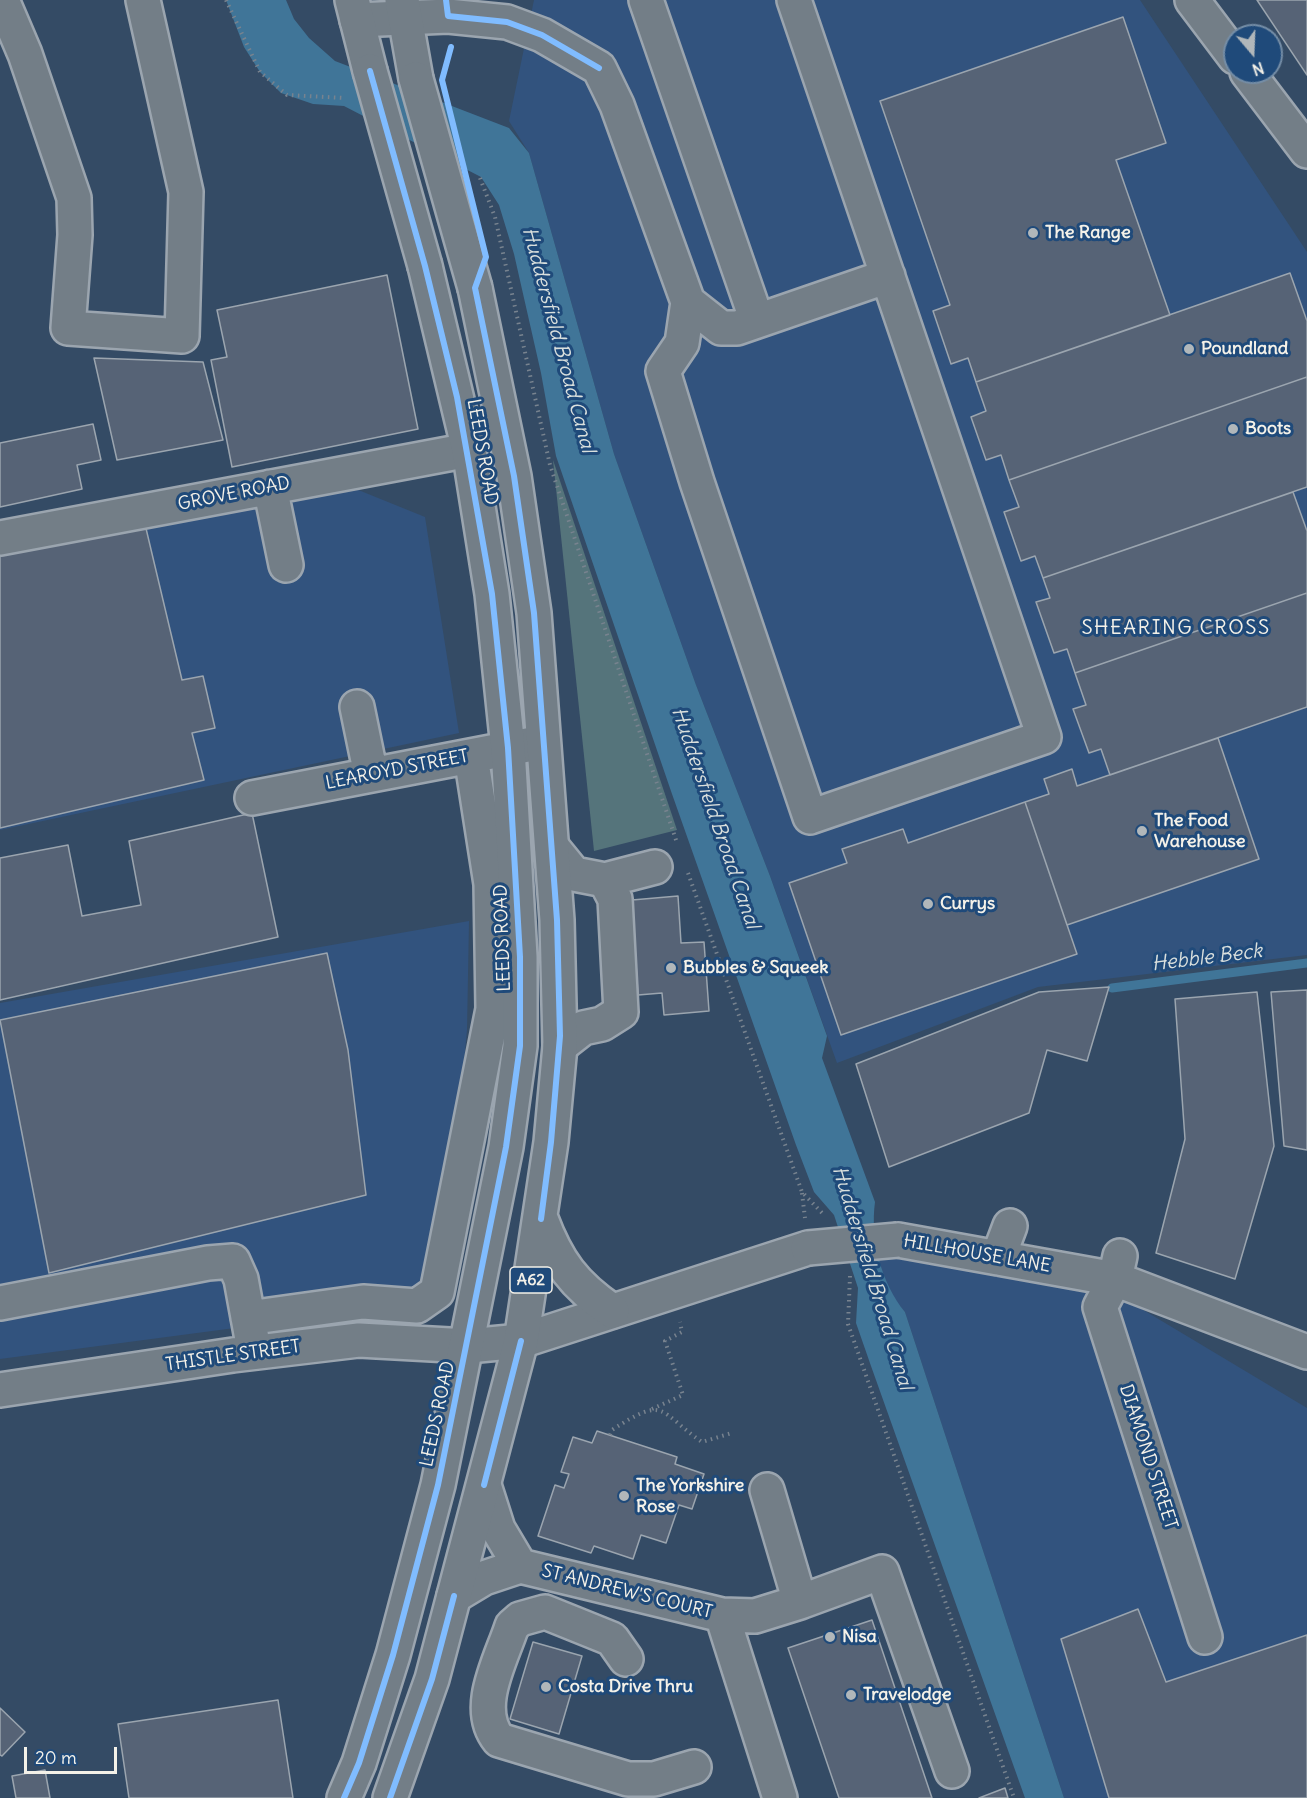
<!DOCTYPE html>
<style>
body{margin:0}
#map{position:relative;width:1307px;height:1798px;overflow:hidden;background:#344b65;font-family:Delius,sans-serif}
canvas{display:block}
.north{position:absolute;left:1223px;top:24px;width:60px;height:60px;box-sizing:border-box;background:#1f4a7a;border:2px solid #748da6;border-radius:50%;rotate:161deg;font-size:16px;font-weight:700;line-height:24px;text-align:center;color:#f4f1e8}
.north::after{content:'';display:block;margin:auto;width:21px;height:27px;background:#b1b7ba;clip-path:polygon(50% 0,100% 100%,50% 72%,0 100%)}
.scale{position:absolute;left:24px;top:1747px;width:93px;height:27px;box-sizing:border-box;border:3px solid #f4f1e8;border-top:0;padding-left:8px;font-size:18px;line-height:21px;white-space:nowrap;color:#f4f1e8;-webkit-text-stroke:4px #1f4a7a;paint-order:stroke}
</style>
<div id="map">
<canvas width="1307" height="1798"></canvas>
<div class="north">N</div>
<div class="scale">20 m</div>
</div>
<script>
const context = document.querySelector('canvas').getContext('2d');
context.lineJoin = 'round';
function fill(path, color) {
  context.fillStyle = color;
  context.fill(path, 'evenodd');
}
function strokePath(path, color, width, dash) {
  context.strokeStyle = color;
  context.lineWidth = width;
  context.lineCap = dash ? 'butt' : 'round';
  context.setLineDash(dash || []);
  context.stroke(path);
}
function write(font, color, halo, rows, align = 'center') {
  context.font = font + ' Delius,sans-serif';
  context.lineWidth = 6;
  context.setLineDash([]);
  context.textBaseline = 'middle';
  context.strokeStyle = halo;
  context.fillStyle = color;
  for (const [text, x, y, turn = 0] of rows) {
    context.save();
    context.translate(x, y);
    context.rotate((+turn || 0) * Math.PI / 180);
    context.textAlign = isNaN(turn) ? turn : align;
    if (halo) context.strokeText(text, 0, 0);
    context.fillText(text, 0, 0);
    context.restore();
  }
}
const built = new Path2D(`
 M534 0H1140L1307 252V955L1038 987 837 1063 770 876 696 685 614 454 529 153 509 121Z
 M346 485 425 517 459 733 0 830V551Z
 M469 921 467 1030 454 1168 422 1310H371L0 1359V1003Z
 M871 1248 1105 1287 1307 1408V1798H1064L905 1312 893 1298Z`);
const green = new Path2D(`
 M553 460 677 830 594 851Z`);
const water = new Path2D(`
 M226 0H286L294 19 309 38 335 61 509 128 529 153 614 454 696 685 770 876 827 1036 822 1058 875 1202C870 1239 881 1283 905 1312L1064 1798H1025L871 1366 856 1323 858 1288 834 1215 814 1192 796 1145 672 794 556 456 541 373 514 254 499 205 481 177 344 106 313 104 281 93 260 72 244 47Z`);
const stream = new Path2D(`
 M1112 988 1307 963`);
const building = new Path2D(`
 M1257 0H1307V75Z
 M1123 17 1166 143 1116 160 1170 315 976 382 968 358 951 364 933 311 950 305 880 101Z
 M1290 273 1307 321V377L1009 480 1001 455 986 460 971 417 986 411 976 382Z
 M387 275 418 429 232 467 211 360 227 357 217 310Z
 M94 358 203 362 223 440 117 460Z
 M1307 377V487L1043 578 1035 556 1021 561 1004 512 1019 507 1009 480Z
 M93 424 101 460 77 465 82 489 0 507V443Z
 M1293 492 1307 531V593L1075 673 1067 649 1054 653 1036 602 1050 598 1043 578Z
 M144 520 182 680 203 676 215 728 192 733 204 780 0 828V554Z
 M1307 593V707L1110 775 1101 749 1089 753 1073 709 1086 705 1075 673Z
 M1218 738 1259 859 1067 925 1025 802 1049 794 1044 779 1072 769 1077 786Z
 M1025 802 1077 954 841 1035 789 883 847 863 842 849 903 829 908 843Z
 M252 813 278 937 0 1000V858L68 845 82 916 141 905 129 841Z
 M678 896 681 943 704 942 709 1011 664 1015 662 993 638 995 632 900Z
 M327 953 348 1050 366 1195 49 1273 0 1020Z
 M1109 987 1087 1061 1047 1050 1029 1113 889 1167 856 1064 1039 992Z
 M1307 990V1150L1284 1146 1271 992Z
 M1257 992 1274 1146 1235 1279 1156 1253 1185 1139 1175 999Z
 M597 1431 677 1457 675 1464 704 1474 692 1509 679 1505 666 1543 641 1535 633 1559 594 1546 591 1553 538 1536 555 1485 564 1488 569 1474 561 1472 573 1437 592 1443Z
 M1138 1609 1166 1682 1307 1635V1798H1109L1061 1639Z
 M872 1620 932 1798H839L788 1648Z
 M533 1642 582 1656 559 1734 510 1719Z
 M278 1700 293 1798H129L118 1724Z
 M0 1708 25 1732 2 1756 0 1755Z
 M45 1770 50 1798H16L12 1776Z
 M1005 1788 1008 1798H979Z`);
const path = new Path2D(`
 M226 0 260 72 287 95 345 98
 M480 178 495 217 550 465 677 843
 M688 873 802 1192 824 1215
 M802 1193 805 1218
 M850 1276 848 1324 1014 1798
 M652 1409 683 1395 665 1341 682 1332 680 1322
 M610 1435 612 1430C667 1394 658 1412 702 1442L732 1433`);
const minor = new Path2D(`
 M2 0 25 54 74 198 75 235 68 328 182 336 186 192 143 0
 M646 0 757 321
 M1192 0 1235 57
 M357 20 448 16 507 22 542 35 599 68 617 105 688 302 682 343 663 371 697 482 810 817 1044 737 794 0
 M1247 72 1307 151
 M688 302 721 328H737L888 276
 M270 487 286 565
 M0 538 469 450
 M357 707 371 775
 M252 798 543 742
 M552 847 574 874 605 880 615 899 621 1012 602 1024 583 1028 560 1046
 M605 880 655 867
 M898 1240 1115 1279 1307 1352
 M1120 1256 1115 1279 1100 1307 1205 1637
 M998 1258 1010 1226
 M0 1303 208 1263 233 1261 241 1279 252 1339
 M248 1318 363 1302 417 1306 437 1292 493 1009 491 884 471 756
 M0 1390 233 1355 359 1340 468 1346 521 1341 808 1248
 M484 1485 498 1529 520 1566
 M520 1566 722 1615 755 1616 800 1602 767 1490
 M454 1596 484 1578 520 1566
 M800 1602 882 1572 952 1771
 M722 1615 780 1798
 M626 1659 612 1639 545 1612 520 1619 512 1626C501 1660 473 1708 499 1740L628 1779H654L694 1767`);
const major = new Path2D(`
 M352 0 370 71
 M402 0 416 79
 M541 1219C557 1262 574 1285 612 1311
 M344 1798 359 1763 393 1655 438 1485 506 1147 520 1046V957L508 748 492 594 469 450 425 266
 M390 1798 432 1679 521 1341 551 1142 560 1046 557 920 534 613 514 476 475 288`);
const minorBridge = new Path2D(`
 M808 1248 898 1240`);
const majorBridge = new Path2D(`
 M370 71 425 266
 M416 79 475 288`);
const cycleway = new Path2D(`
 M446 0 448 16 507 22 542 35 599 68
 M451 47 442 80 486 257 475 288 514 476 534 613 557 920 560 1036 551 1142 541 1219
 M484 1485 521 1341
 M344 1798 359 1763 393 1655 438 1485 506 1147 520 1046V957L508 748 492 594 457 397 425 266 370 71
 M390 1798 432 1679 454 1596`);
const markers = [
 [1033,233,6,"#b1b7ba"],
 [1189,349,6,"#b1b7ba"],
 [1233,429,6,"#b1b7ba"],
 [1142,831,6,"#b1b7ba"],
 [928,904,6,"#b1b7ba"],
 [671,968,6,"#b1b7ba"],
 [624,1496,6,"#b1b7ba"],
 [830,1637,6,"#b1b7ba"],
 [546,1687,6,"#b1b7ba"],
 [851,1695,6,"#b1b7ba"]
];
const shields = [
 [531,1280,42]
];
const shieldNames = [
 ["A62",531,1280]
];
const poiNames = [
 ["The Range",1045,233],
 ["Poundland",1201,349],
 ["Boots",1245,429],
 ["The Food",1154,821],
 ["Warehouse",1154,842],
 ["Currys",940,904],
 ["Bubbles & Squeek",683,968],
 ["The Yorkshire",636,1486],
 ["Rose",636,1507],
 ["Nisa",842,1637],
 ["Costa Drive Thru",558,1687],
 ["Travelodge",863,1695]
];
const streetNames = [
 ["LEEDS ROAD",482,452,80],
 ["GROVE ROAD",234,494,-11],
 ["LEAROYD STREET",397,770,-11],
 ["LEEDS ROAD",503,938,-92],
 ["HILLHOUSE LANE",977,1254,10],
 ["THISTLE STREET",233,1356,-8],
 ["LEEDS ROAD",438,1414,-78],
 ["DIAMOND STREET",1148,1457,72],
 ["ST ANDREW'S COURT",627,1592,14]
];
const waterNames = [
 ["Huddersfield Broad Canal",558,340,75],
 ["Huddersfield Broad Canal",715,818,71],
 ["Hebble Beck",1207,958,-7],
 ["Huddersfield Broad Canal",872,1278,73]
];
const neighbourhoodNames = [
 ["SHEARING CROSS",1176,628]
];
fill(built, '#32537e');
fill(green, '#55747b');
fill(water, '#407598');
strokePath(stream, '#407598', 9);
fill(building, '#566376');
strokePath(building, '#9ba5af', 1.5);
strokePath(minor, '#9ba5af', 38);
strokePath(major, '#9ba5af', 38);
strokePath(path, '#78838f', 4, [1.5, 4.5]);
strokePath(minor, '#737e87', 33);
strokePath(major, '#737e87', 33);
strokePath(minorBridge, '#9ba5af', 38, []);
strokePath(majorBridge, '#9ba5af', 38, []);
strokePath(minorBridge, '#737e87', 33);
strokePath(majorBridge, '#737e87', 33);
strokePath(cycleway, '#80bcff', 6);
for (const [x, y, r, color] of markers) {
  const dot = new Path2D();
  dot.arc(x, y, r, 0, 2 * Math.PI);
  context.fillStyle = color;
  context.fill(dot);
  strokePath(dot, '#1f4a7a', 2);
}
for (const [x, y, w] of shields) {
  const box = new Path2D();
  box.roundRect(x - w / 2, y - 13, w, 26, 4.5);
  context.fillStyle = '#1f4a7a';
  context.fill(box);
  strokePath(box, '#f4f1e8', 1.5);
}
write('bold 16px', '#f4f1e8', null, shieldNames);
write('bold 18px', '#f4f1e8', '#1f4a7a', poiNames, 'left');
write('18px', '#f4f1e8', '#1f4a7a', streetNames);
write('italic 20px', '#d9dfdd', '#1f4a7a', waterNames);
context.letterSpacing = '1.5px';
write('20px', '#f4f1e8', '#1f4a7a', neighbourhoodNames);
context.letterSpacing = '0px';
</script>
